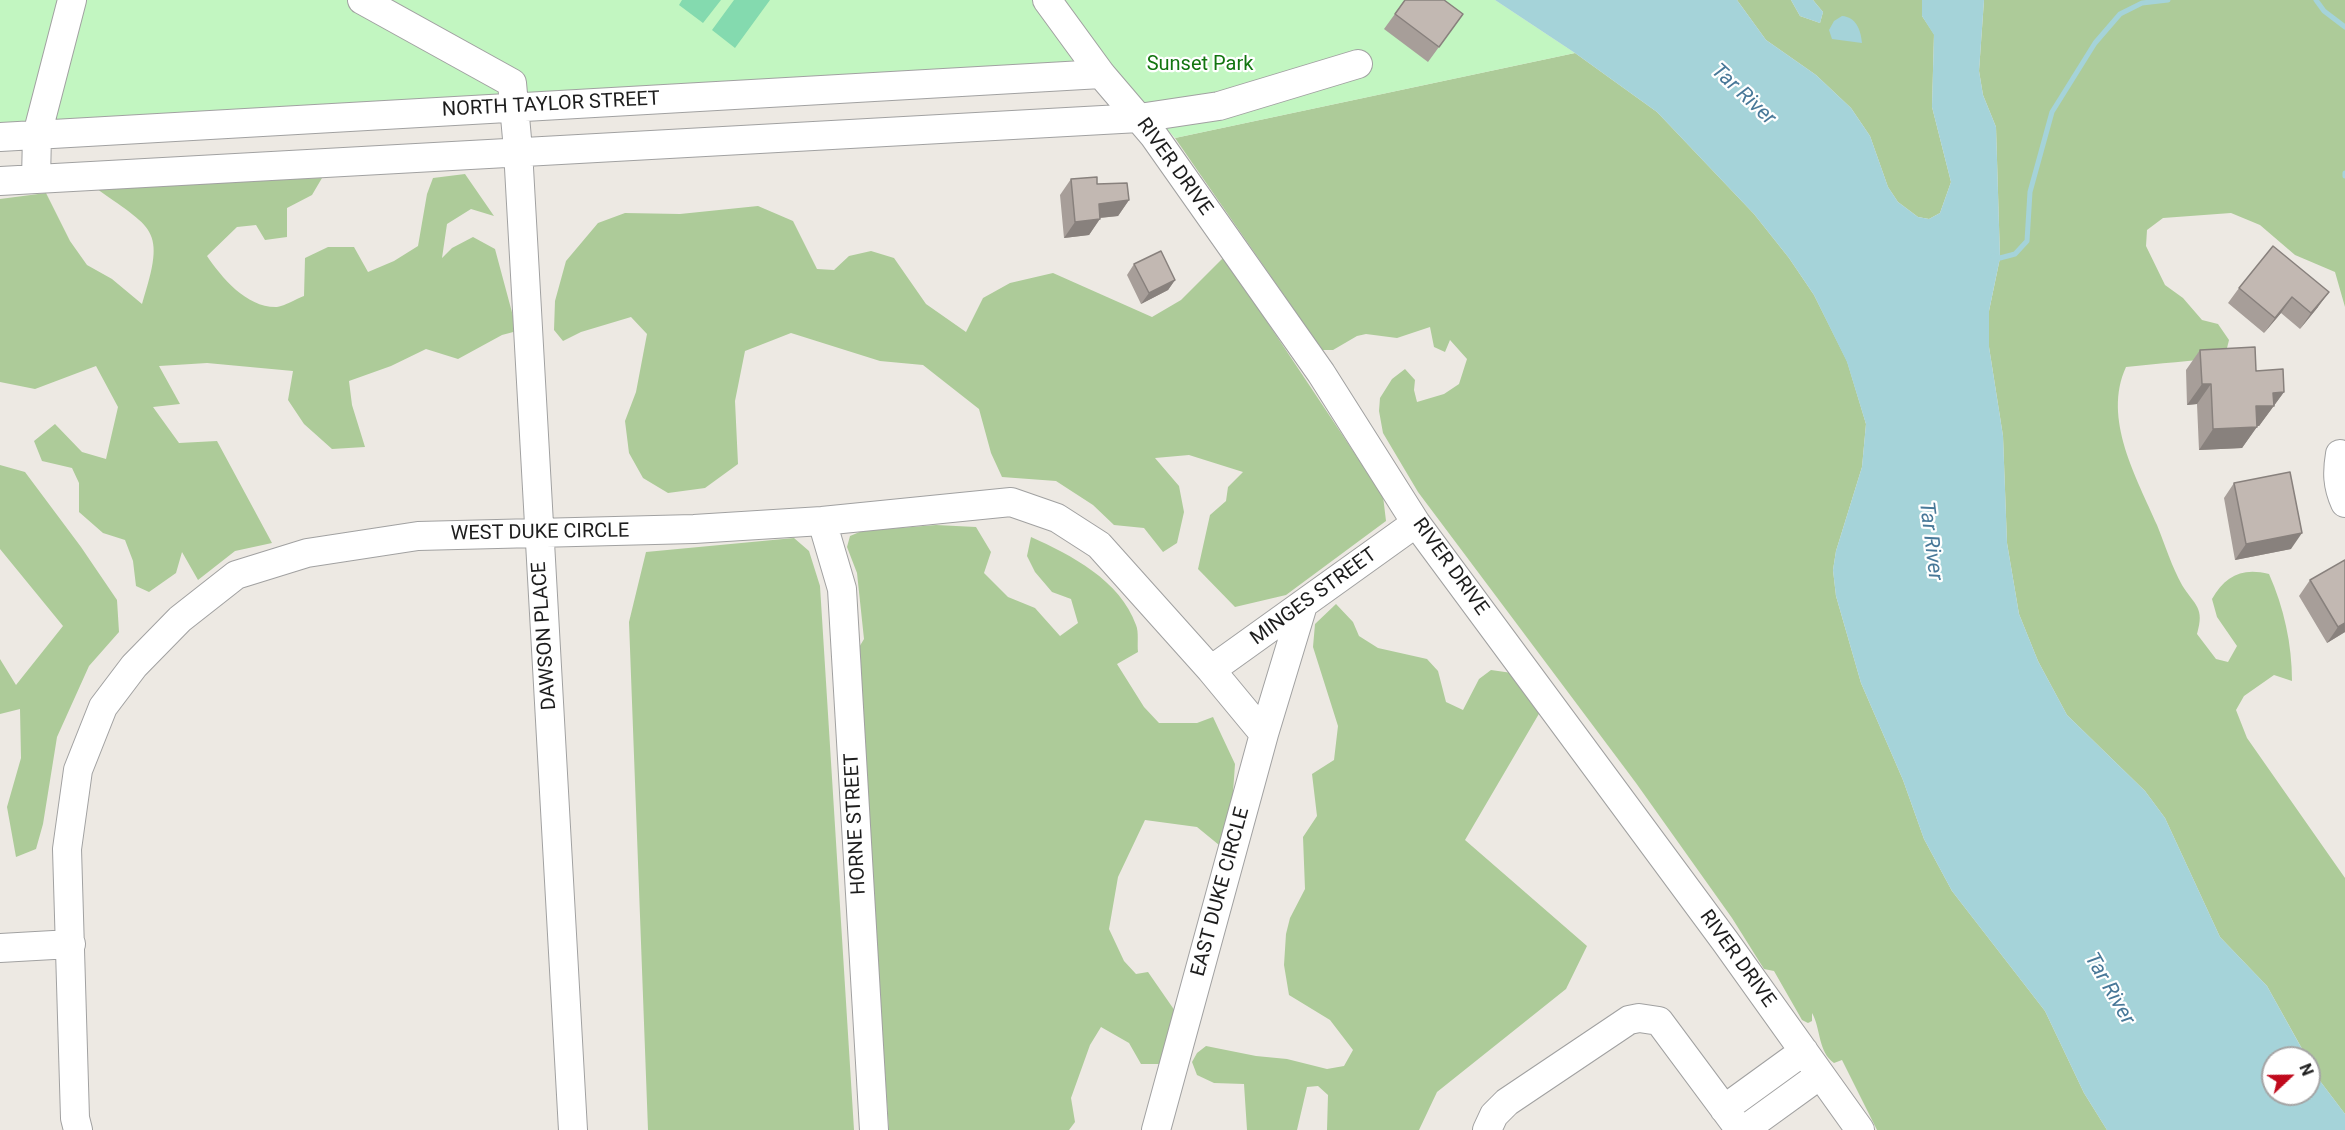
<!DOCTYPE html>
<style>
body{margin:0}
#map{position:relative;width:2345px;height:1130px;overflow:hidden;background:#ede9e3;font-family:Roboto,sans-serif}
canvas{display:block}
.north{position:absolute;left:2261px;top:1046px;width:60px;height:60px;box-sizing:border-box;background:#fff;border:2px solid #a5a5a5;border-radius:50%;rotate:68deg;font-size:16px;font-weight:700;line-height:24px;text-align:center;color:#1d1d1d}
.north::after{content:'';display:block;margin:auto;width:21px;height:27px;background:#c0091c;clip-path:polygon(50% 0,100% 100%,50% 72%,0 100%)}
</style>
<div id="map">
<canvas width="2345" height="1130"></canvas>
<div class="north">N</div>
</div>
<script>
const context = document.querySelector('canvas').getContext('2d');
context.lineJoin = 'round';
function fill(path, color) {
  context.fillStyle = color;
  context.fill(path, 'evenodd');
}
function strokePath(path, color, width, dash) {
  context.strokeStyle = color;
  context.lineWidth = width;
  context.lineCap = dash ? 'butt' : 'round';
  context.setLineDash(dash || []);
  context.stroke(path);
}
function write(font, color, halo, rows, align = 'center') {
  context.font = font + ' Roboto,sans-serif';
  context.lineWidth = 4.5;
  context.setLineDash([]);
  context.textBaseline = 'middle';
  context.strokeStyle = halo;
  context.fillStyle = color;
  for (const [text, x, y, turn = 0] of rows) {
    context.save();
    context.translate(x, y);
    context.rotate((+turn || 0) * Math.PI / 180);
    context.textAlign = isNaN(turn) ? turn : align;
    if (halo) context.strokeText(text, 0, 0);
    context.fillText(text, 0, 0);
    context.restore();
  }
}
const forest = new Path2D(`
 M1737 0H1791L1800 16 1820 23 1823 12 1813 0H1922V16L1934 34 1932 107 1951 182 1940 213 1929 219 1918 217 1898 202 1888 187 1870 136 1851 108 1816 75 1766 40Z
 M1984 0H2345V307L2335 272 2295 255 2260 225 2231 213 2163 218 2147 230 2146 246 2165 285 2183 298 2202 320 2218 324 2229 340 2225 356C2192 362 2159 363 2126 367 2102 419 2137 478 2157 525 2165 545 2172 567 2182 585 2195 606 2205 607 2197 634L2216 659 2228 662 2237 646 2217 617 2212 599C2225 576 2242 567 2269 574 2284 608 2292 644 2292 681L2274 675 2244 696 2236 710 2247 738 2345 878V1114L2320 1081 2267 986 2220 937 2165 818 2145 791 2067 715 2038 661 2019 614 2007 543 2003 436 1989 347V311L2000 258 1996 127 1983 95 1979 71Z
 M1575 53 1657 112 1754 214 1789 258 1814 295 1847 361 1866 424 1862 467 1836 551 1833 570 1836 596 1861 683 1903 780 1924 839 1952 891 2045 1011 2084 1093 2107 1130H1877L1842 1060 1834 1063C1818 1052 1821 1029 1812 1013V1021L1808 1023 1802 1020 1774 971 1764 969 1732 918 1636 783 1418 492 1383 433 1379 411 1380 398 1392 379 1405 369 1415 380 1414 390 1417 402 1444 394 1459 384 1467 359 1450 340 1445 352 1434 347 1430 327 1397 338 1366 334 1357 336 1333 350H1322L1175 138Z
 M465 174 494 216 471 209 447 224 442 258 452 248 473 237 495 249 517 331 502 335 458 359 426 349 391 366 349 381 352 405 365 447 332 449 304 424 288 400 293 371 207 363 159 366 180 404 153 407 179 443 217 441 272 543 235 551 198 580 182 552 176 573 149 592 136 586 133 561 125 540 103 533 79 512V483L72 468 42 461 34 441 55 424 82 452 106 459 118 407 96 366 35 389 0 382V199L46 193 70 241 87 265 112 279 142 304C167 226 153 230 93 186L322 178 312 195 287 208V237L265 240 256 225 237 227 207 256C222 278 247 308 277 307 285 306 296 299 304 296L305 258 328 247H354L368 272 394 261 418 246 427 194 433 178Z
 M758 206 793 221 817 269 834 270 849 256 871 251 894 258 926 304 966 332 983 298 1010 283 1053 273 1152 317 1181 300 1224 257 1383 496 1386 521 1286 595 1235 607 1198 569 1210 515 1226 501 1228 487 1243 472 1189 455 1155 458 1179 486 1184 512 1177 543 1163 552 1144 528 1114 525 1093 505 1056 481 1002 477 991 453 979 409 923 365 880 361 791 333 745 351 735 401 738 464 705 488 668 493 643 478 629 453 625 421 636 392 647 334 631 317 581 332 563 341 554 330 555 301 566 261 598 223 625 213 680 214Z
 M0 465 25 472 81 547 117 600 119 632 89 666 57 737 43 824 36 849 16 857 7 807 21 758 20 709 0 714V659L16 685 63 626 0 549Z
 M936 525 976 527 991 552 984 573 1008 597 1035 608 1060 636 1078 623 1071 599 1052 592 1035 572 1027 556 1031 537C1071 555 1120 580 1136 625 1139 632 1137 644 1138 652L1117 664 1144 707 1159 723H1197L1213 717 1235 764 1232 807 1219 845 1197 827 1145 820 1118 877 1109 929 1124 961 1136 974 1148 972 1175 1011 1159 1064H1141L1129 1043 1101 1027 1090 1045 1071 1098 1075 1122 1069 1130H889L855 654 864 639 857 573 847 547 850 536 862 531Z
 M794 538 809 551 820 586 854 1130H648L629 622 646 552Z
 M1336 604 1353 622 1359 636 1378 648 1427 659 1438 671 1446 702 1463 710 1479 679 1491 670 1512 673 1540 712 1465 840 1587 946 1566 989 1437 1092 1419 1130H1327L1328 1095 1318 1086 1307 1087 1297 1130H1247L1244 1084 1214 1083 1197 1075 1192 1062 1197 1053 1206 1046 1256 1056 1287 1059 1327 1069 1344 1066 1353 1050 1330 1020 1289 995 1284 965 1286 934 1290 918 1305 889 1303 837 1317 816 1312 774 1334 760 1338 726 1313 647 1315 624Z`);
const park = new Path2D(`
 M0 0H1495L1575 53 1175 138 1110 64 0 127Z`);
const pitch = new Path2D(`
 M682 0H721L703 23 679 5Z
 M734 0H770L735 48 712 30Z`);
const water = new Path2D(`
 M1495 0H1737L1766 40 1816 75 1851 108 1870 136 1888 187 1898 202 1918 217 1929 219 1940 213 1951 182 1932 107 1934 35 1922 16V0H1984L1979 71 1983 95 1996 127 2000 258 1989 311V347L2003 436 2007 543 2019 614 2038 661 2067 715 2145 791 2165 818 2220 937 2267 986 2307 1058H2273V1094H2309V1061L2320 1081 2345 1114V1130H2107L2084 1093 2045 1011 1952 891 1924 839 1903 780 1861 683 1836 596 1833 570 1836 551 1862 467 1866 424 1847 362 1814 295 1789 258 1754 214 1657 112 1575 53Z
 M1791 0H1813L1823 12 1820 23 1800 16Z
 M1842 16C1856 17 1861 30 1862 43L1832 39 1829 30 1834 21Z`);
const stream = new Path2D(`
 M2316 0 2324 11 2345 27
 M2345 173V176
 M1993 256 2000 258 2015 254 2027 241 2030 192 2052 112 2095 43 2120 14 2142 3 2168 0`);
const minor = new Path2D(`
 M362 0 512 83 518 150 573 1130
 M1047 0 1101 74 1154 136 1321 373 1416 523 1725 941 1860 1130
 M0 137 1101 74
 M36 179 37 135 72 0
 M0 181 1139 118 1219 106 1358 64
 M2340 454C2337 472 2337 485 2345 503
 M822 521 842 589 874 1130
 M1211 670 1416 523
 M1264 734 1303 605
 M0 948 71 944
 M1724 1109 1804 1051
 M78 1130 75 1118 67 849 78 770 103 707 134 666 180 619 236 575 307 553 418 536 694 529 822 521 1011 502 1057 518 1099 545 1211 670 1264 734 1156 1130
 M1487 1130 1494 1115 1507 1102 1629 1020 1639 1018 1659 1021 1740 1130
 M1744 1130 1820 1075`);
const wall = new Path2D(`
 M1405 0 1463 14 1428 62 1384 29Z
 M1071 179 1097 184 1129 200 1118 216 1100 218 1089 235 1064 238 1060 195Z
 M2273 246 2318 307 2300 329 2281 313 2264 333 2228 303 2239 288Z
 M1134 264 1175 280 1168 290 1141 304 1127 275Z
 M2200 350 2256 371 2284 392 2259 426H2257L2242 448 2199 450 2197 404 2187 405 2186 370Z
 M2234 483 2291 549 2235 560 2224 498Z
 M2310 580 2345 632 2327 643 2299 596Z`);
const shadedWall = new Path2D(`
 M1129 200 1118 216 1088 219 1099 204Z
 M1100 219 1089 235 1064 238 1075 222Z
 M1175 280 1168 290 1141 304 1149 293Z
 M2329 292 2318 307 2300 329 2311 313Z
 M2292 297 2281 313 2264 333 2275 318Z
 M2202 384H2211L2197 404 2187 405Z
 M2284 392 2259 426 2242 427 2256 406 2273 393Z
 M2257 427 2242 448 2199 450 2213 429Z
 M2302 533 2291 549 2235 560 2246 544Z
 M2345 623V632L2327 643 2338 627Z`);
const building = new Path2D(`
 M1405 0H1444L1463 14 1439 47 1395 14Z
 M1097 177V184L1127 183 1129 200 1099 204 1100 219 1075 222 1071 179Z
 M2273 246 2329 292 2311 313 2292 297 2275 318 2239 288Z
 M1161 251 1175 280 1149 293 1134 264Z
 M2255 347 2256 371 2283 369 2284 392 2273 393 2274 406H2256L2257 427 2213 429 2211 384H2202L2200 350Z
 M2290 472 2302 533 2246 544 2234 483Z
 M2345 560V623L2338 627 2310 580Z`);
const parkNames = [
 ["Sunset Park",1200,65]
];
const streetNames = [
 ["NORTH TAYLOR STREET",551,105,-3],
 ["RIVER DRIVE",1174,167,54],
 ["WEST DUKE CIRCLE",540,533,-1],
 ["RIVER DRIVE",1450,567,54],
 ["MINGES STREET",1314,597,-36],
 ["DAWSON PLACE",545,636,-94],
 ["HORNE STREET",856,824,-93],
 ["EAST DUKE CIRCLE",1221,892,-75],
 ["RIVER DRIVE",1737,959,54]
];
const waterNames = [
 ["Tar River",1743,95,43],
 ["Tar River",1930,541,83],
 ["Tar River",2109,989,60]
];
fill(forest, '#adcb99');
fill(park, '#c2f6c1');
fill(pitch, '#84daaf');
fill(water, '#a5d3d9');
strokePath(stream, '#a5d3d9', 5);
strokePath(minor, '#a1a1a1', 30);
strokePath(minor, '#fff', 28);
fill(wall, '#a79e99');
fill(shadedWall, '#88817d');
fill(building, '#c2b8b2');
strokePath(building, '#88817d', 1.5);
write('20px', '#127510', '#fff', parkNames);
write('20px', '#1d1d1d', '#fff', streetNames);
write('italic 21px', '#487898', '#fff', waterNames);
</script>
